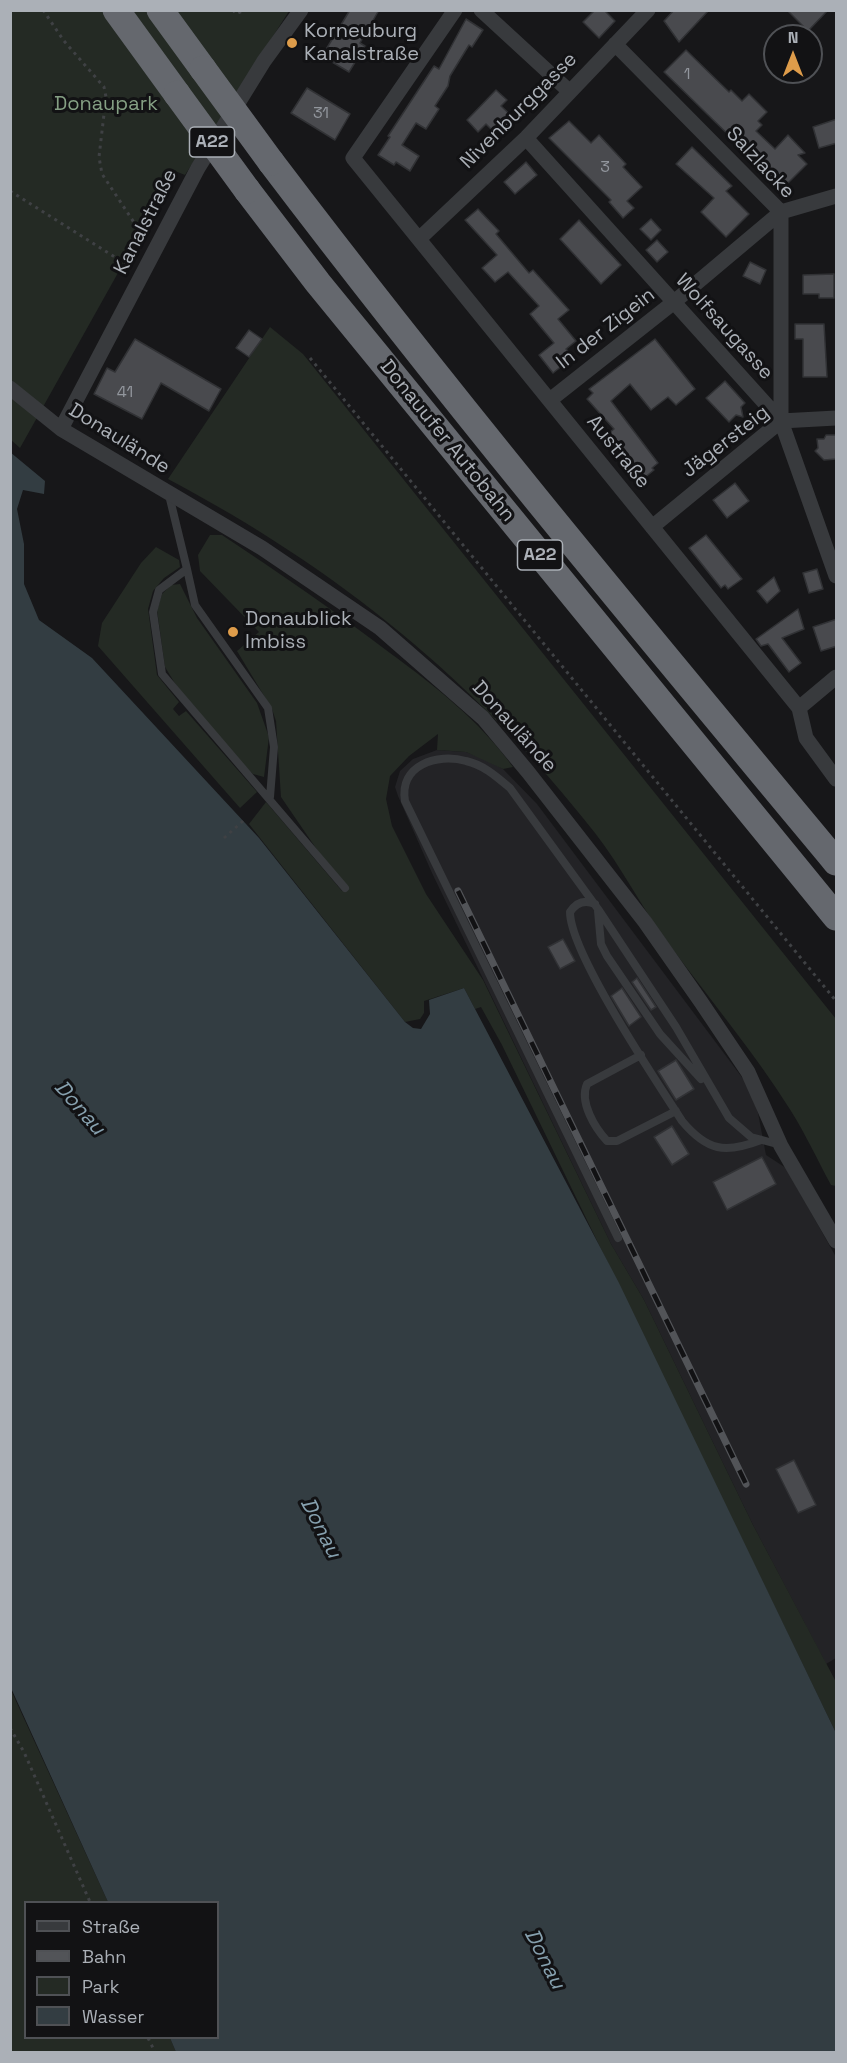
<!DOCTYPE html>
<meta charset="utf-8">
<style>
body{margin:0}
#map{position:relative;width:847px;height:2063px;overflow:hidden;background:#171719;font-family:"Space Grotesk",sans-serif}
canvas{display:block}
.frame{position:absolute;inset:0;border:12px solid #abb0b7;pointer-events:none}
.legend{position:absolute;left:24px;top:1901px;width:195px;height:138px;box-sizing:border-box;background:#121214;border:2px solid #4f5155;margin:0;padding:8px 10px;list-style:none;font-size:18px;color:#abb0b7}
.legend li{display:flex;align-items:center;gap:12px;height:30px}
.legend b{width:30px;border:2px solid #4f5155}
.north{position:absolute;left:763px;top:24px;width:60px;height:60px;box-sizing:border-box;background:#121214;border:2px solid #4f5155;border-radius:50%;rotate:0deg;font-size:16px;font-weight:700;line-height:24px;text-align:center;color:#abb0b7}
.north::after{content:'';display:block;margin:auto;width:21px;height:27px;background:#de9c4a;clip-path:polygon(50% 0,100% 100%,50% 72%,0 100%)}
</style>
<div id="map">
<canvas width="847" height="2063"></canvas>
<div class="frame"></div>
<ul class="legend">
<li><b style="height:8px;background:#383a3d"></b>Straße</li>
<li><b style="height:8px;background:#525458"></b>Bahn</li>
<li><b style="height:16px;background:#242a24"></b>Park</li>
<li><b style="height:16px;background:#333d42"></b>Wasser</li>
</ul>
<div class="north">N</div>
</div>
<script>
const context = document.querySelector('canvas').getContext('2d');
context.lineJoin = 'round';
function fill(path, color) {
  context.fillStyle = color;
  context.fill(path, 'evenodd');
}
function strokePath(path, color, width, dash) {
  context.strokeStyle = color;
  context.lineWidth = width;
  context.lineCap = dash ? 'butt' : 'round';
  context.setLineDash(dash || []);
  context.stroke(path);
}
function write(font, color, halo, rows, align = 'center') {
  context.font = font + ' "Space Grotesk",sans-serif';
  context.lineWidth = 6;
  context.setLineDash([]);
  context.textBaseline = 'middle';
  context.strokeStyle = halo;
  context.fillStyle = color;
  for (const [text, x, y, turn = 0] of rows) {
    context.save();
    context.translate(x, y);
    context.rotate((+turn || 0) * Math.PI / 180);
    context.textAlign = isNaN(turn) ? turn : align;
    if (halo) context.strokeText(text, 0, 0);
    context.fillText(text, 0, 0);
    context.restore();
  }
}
const built = new Path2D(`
 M437 750 466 752 488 760 503 769 537 804 747 1084 758 1113 766 1155 786 1168 836 1257V1658L826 1664 753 1525 644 1300 611 1244 432 873 398 796 395 787 400 771 413 759Z`);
const green = new Path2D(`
 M11 11H289L185 175 175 171 20 448 11 440Z
 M270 327 303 354 836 1019V1186L831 1185C818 1161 806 1135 791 1111 755 1053 706 995 666 940 640 905 621 866 595 833 476 681 338 569 168 479Z
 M210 535H222C279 573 335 611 390 653 436 687 479 720 513 767L503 769 466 752 437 750 438 734 409 756 390 776 386 799 392 826 426 894 483 980 611 1244 644 1300 753 1525 835 1680 836 1733 502 1045 481 1007 475 1009 464 988 424 1001V1013L420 1019 405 1022 249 824 266 802 342 891 347 886 322 857 281 797 276 721 272 709 237 651 259 632 200 571 198 555Z
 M156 547 179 560 180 567 164 578 153 591 148 609 157 675 179 702 173 709 179 716 186 711 257 792 240 808 98 646 102 623 141 563Z
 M180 584 197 618 257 703 269 737 264 777 253 774 241 763 176 685 165 667 157 610 162 594 171 585Z
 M10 1688 108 1902H26V2038H170L176 2052H11Z`);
const water = new Path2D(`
 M10 452 45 481 44 494 23 490 17 509 24 544V584L39 620 92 658 259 838 405 1022 413 1028 421 1029 430 1014 429 1000 464 988 619 1283 836 1733V2052H176L170 2038H218V1902H108L11 1688Z`);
const building = new Path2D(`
 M350 10H379L360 43 365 46 349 72 322 56Z
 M595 10H604L615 21 599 38 583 22Z
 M674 10H709L679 42 664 21Z
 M787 10H828L808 31Z
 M466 19 483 30 472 47 469 45 450 76 448 86 435 106 439 109 426 129 416 123 402 145 419 156 410 171 396 162 394 165 378 155 390 137 388 136 434 66 439 69Z
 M686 50 729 92 731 90 742 101 749 94 767 112 758 121 762 125 756 131 775 149 788 135 805 153 798 155 807 164 783 188 664 72Z
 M307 88 350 114 335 140 291 113Z
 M496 90 507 100 501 106 516 120 499 137 486 124 478 132 467 120Z
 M837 119V143L819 148 813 127Z
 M569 121 591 143 599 135 626 164 623 167 642 187 627 201 634 208 623 218 609 202 611 200 549 138Z
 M692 147 732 186 726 191 749 214 726 237 701 212 714 198 676 164Z
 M526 162 537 175 515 194 504 182Z
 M478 209 499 231 496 234 529 273 533 270 569 310 558 319 576 341 566 349 573 357 553 373 539 355 554 343 530 314 539 306 508 272 495 282 482 268 497 255 465 220Z
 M651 219 661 230 651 240 640 229Z
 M579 220 621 265 601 284 560 239Z
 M657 240 668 252 657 262 646 250Z
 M750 262 766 270 760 284 743 276Z
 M834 274V298H819V294H803V275Z
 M795 324H824L827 377H803V339H795Z
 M249 330 262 339 249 357 236 348Z
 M135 339 221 389 209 411 161 383 142 419 94 394 107 368 115 372Z
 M655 339 695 389 676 405 668 397 651 410 630 384 611 401 658 463 652 468 654 470 639 482 604 437 614 429 587 399 593 393 589 389Z
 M725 381 745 403 741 407 743 417 736 415 729 422 706 398Z
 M826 435H837V459L824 460 815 451 818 448 817 439H824Z
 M735 483 749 501 727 518 713 500Z
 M706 535 742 579 728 589 725 585 721 588 689 548Z
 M817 569 823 589 809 593 803 573Z
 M774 577 780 591 767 603 757 591Z
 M798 609 804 629 782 638 801 663 789 672 768 644 761 646 756 639Z
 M837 619V646L821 651 813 627Z
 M563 939 575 961 560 969 548 947Z
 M637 978 656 1007 651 1010 632 982Z
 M622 988 641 1017 629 1026 611 996Z
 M676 1060 694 1089 676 1100 658 1071Z
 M672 1126 689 1154 672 1165 654 1137Z
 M762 1157 776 1184 727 1210 713 1182Z
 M794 1460 816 1505 798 1513 776 1469Z`);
const path = new Path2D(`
 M43 10 64 41 104 87 106 97 99 157 102 174 145 239
 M233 10 236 14 244 10
 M10 191 129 266
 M310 358 836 1001
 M224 838 243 821
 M10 1728 24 1752 90 1902
 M148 2038 155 2052`);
const lane = new Path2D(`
 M169 495 187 569 159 590 153 612 162 674 345 888
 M187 569 195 605 268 708 274 747 270 797
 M595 904C584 899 576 903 570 912 570 953 657 1082 682 1121 707 1151 725 1154 761 1140
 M598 911 601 944 607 956 660 1034 701 1079
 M641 1055 587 1084C579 1102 595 1128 607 1141H617L676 1111
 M618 1238 405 801C399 765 437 753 466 761 484 765 497 777 510 788L598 909 676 1027 729 1118 751 1137 777 1144`);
const street = new Path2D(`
 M455 10 353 158 799 708 806 738 836 779
 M481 10 569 91
 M615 44 781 212V421
 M526 138 781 421 836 576
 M419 239 526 138 648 10
 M10 388 61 429 262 548 380 628 483 718 528 772 645 922 701 1002 748 1072 781 1146 836 1241
 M550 400 674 302 781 212 836 196
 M61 429 198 168 264 61 301 10
 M652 527 781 421 836 418
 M799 708 836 677`);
const highway = new Path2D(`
 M116 10 177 94
 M160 10 203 69
 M271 162C452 401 644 631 836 862
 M247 190 318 283 836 917`);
const rail = new Path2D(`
 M458 891 746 1484`);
const highwayBridge = new Path2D(`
 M203 69 271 162
 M177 94 247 190`);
const markers = [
 [292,43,6,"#de9c4a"],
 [233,632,6,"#de9c4a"]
];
const numberNames = [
 ["1",687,75],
 ["31",321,114],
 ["3",605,168],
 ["41",125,393]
];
const shields = [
 [212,142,45],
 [540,555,45]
];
const shieldNames = [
 ["A22",212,142],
 ["A22",540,555]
];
const poiNames = [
 ["Korneuburg",304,32],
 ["Kanalstraße",304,55],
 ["Donaublick",245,620],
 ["Imbiss",245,643]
];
const parkNames = [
 ["Donaupark",106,105]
];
const streetNames = [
 ["Nivenburggasse",519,111,-45],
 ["Salzlacke",760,163,47],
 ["Kanalstraße",146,222,-63],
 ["Wolfsaugasse",724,327,48],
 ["In der Zigein",606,329,-38],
 ["Donaulände",119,439,32],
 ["Donauufer Autobahn",447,441,51],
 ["Jägersteig",726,442,-38],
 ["Austraße",618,452,51],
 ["Donaulände",514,727,48]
];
const waterNames = [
 ["Donau",79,1108,49],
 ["Donau",320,1528,63],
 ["Donau",544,1959,63]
];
fill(built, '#232326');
fill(green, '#242a24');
fill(water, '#333d42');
fill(building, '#494a4e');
strokePath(building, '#313235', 1.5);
strokePath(path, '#3f4144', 3, [3, 4.5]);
strokePath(lane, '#383a3d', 8);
strokePath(street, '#383a3d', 15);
strokePath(highway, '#65686e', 27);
strokePath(rail, '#525458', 7);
strokePath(rail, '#121214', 4.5, [14]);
strokePath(highwayBridge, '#65686e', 27);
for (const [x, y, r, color] of markers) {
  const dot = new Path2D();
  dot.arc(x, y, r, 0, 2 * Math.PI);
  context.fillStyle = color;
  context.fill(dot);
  strokePath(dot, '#121214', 2);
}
write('16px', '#92969d', null, numberNames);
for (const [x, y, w] of shields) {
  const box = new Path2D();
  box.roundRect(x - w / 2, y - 15, w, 30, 4.5);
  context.fillStyle = '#121214';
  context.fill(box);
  strokePath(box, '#abb0b7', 1.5);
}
write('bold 18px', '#abb0b7', null, shieldNames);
write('20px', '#abb0b7', '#121214', poiNames, 'left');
write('20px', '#85a084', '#121214', parkNames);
write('20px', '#abb0b7', '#121214', streetNames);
write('italic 21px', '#86a0ae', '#121214', waterNames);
</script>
